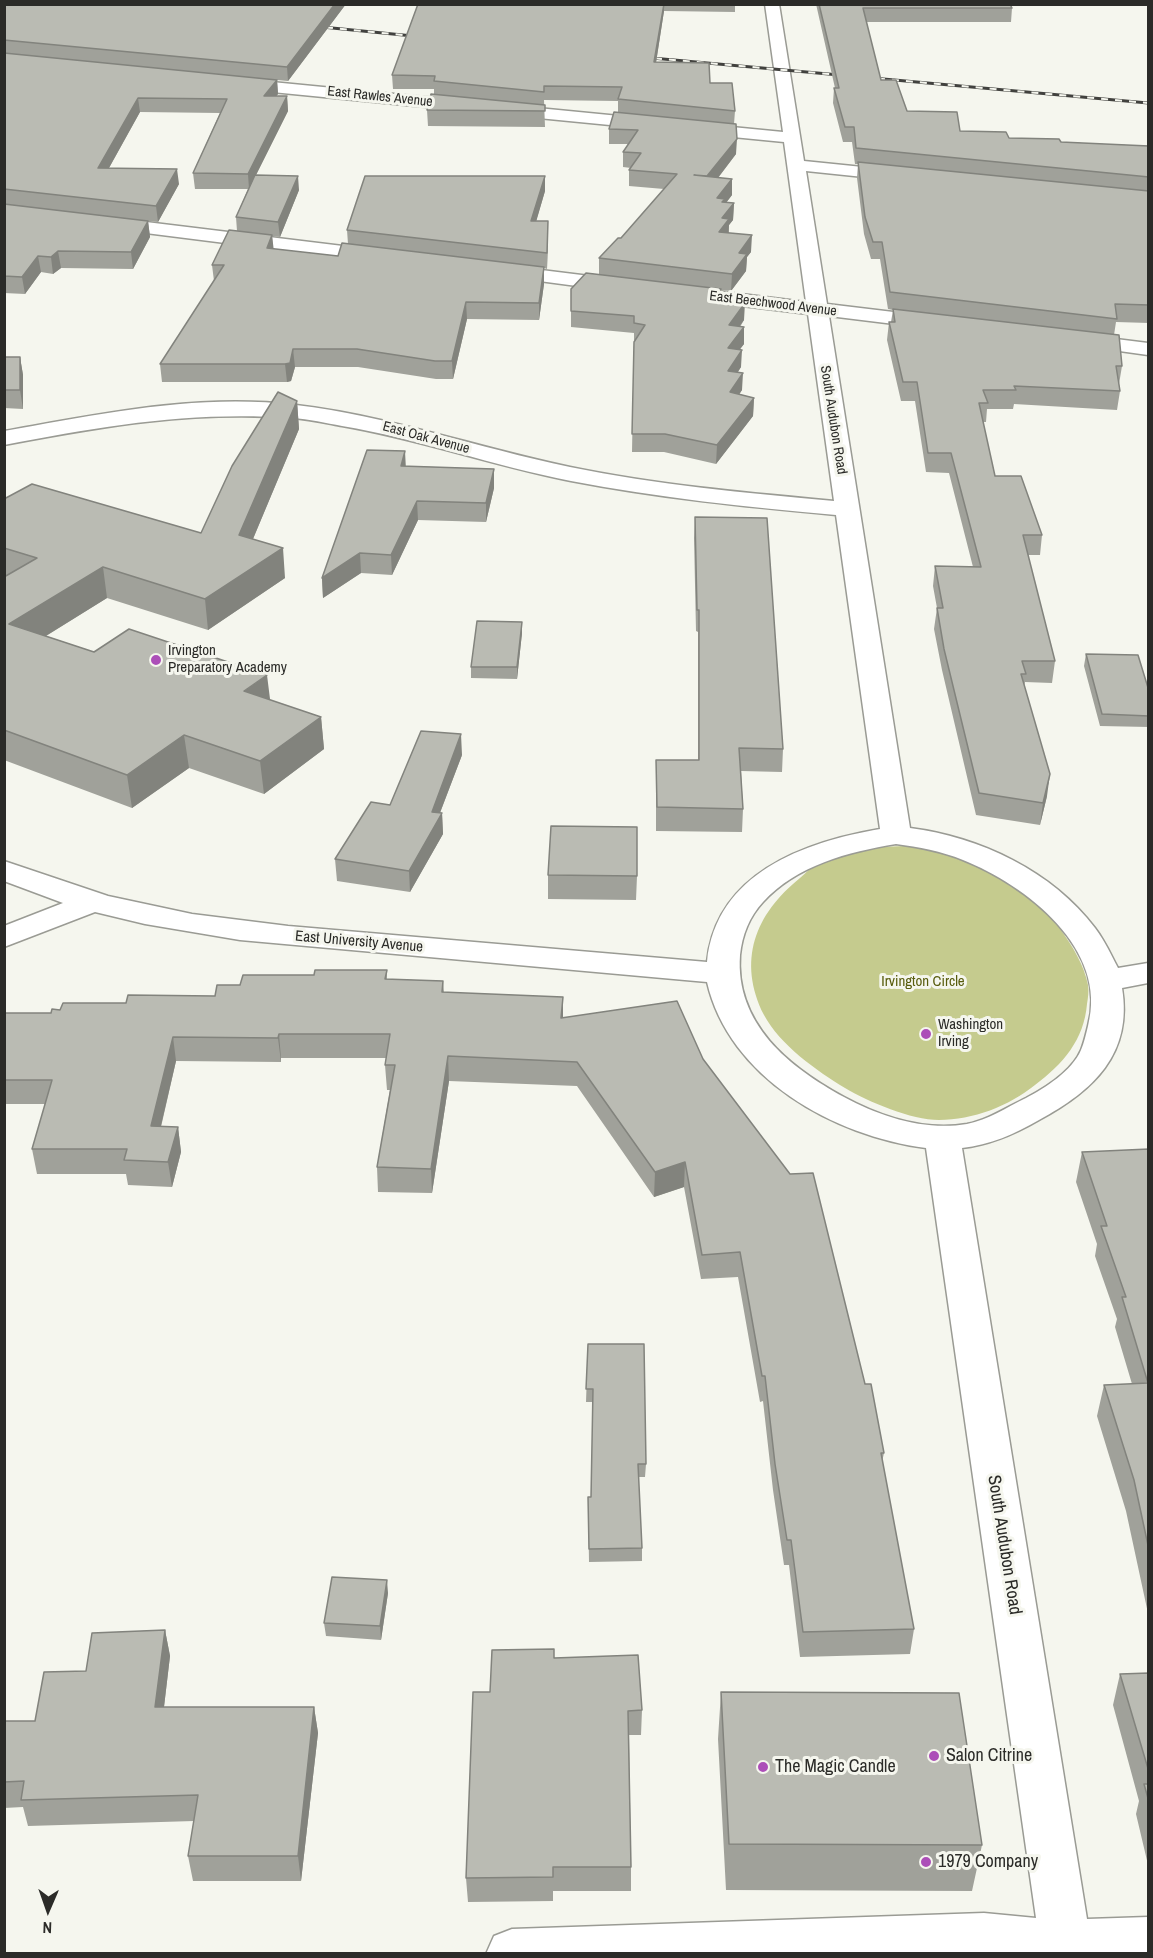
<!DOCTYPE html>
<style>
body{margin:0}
#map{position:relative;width:1153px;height:1958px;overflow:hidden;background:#f5f6ee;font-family:"Archivo Narrow",sans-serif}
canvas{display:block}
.frame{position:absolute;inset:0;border:6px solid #2b2b28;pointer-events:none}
.north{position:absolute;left:18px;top:1880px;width:60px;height:60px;-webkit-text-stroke:4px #f5f6ee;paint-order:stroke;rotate:182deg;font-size:16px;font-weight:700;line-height:24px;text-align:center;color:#2b2b28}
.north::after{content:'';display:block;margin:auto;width:21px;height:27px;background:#2b2b28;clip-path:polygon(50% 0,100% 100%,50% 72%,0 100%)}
</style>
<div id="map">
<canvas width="1153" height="1958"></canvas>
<div class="frame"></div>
<div class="north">N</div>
</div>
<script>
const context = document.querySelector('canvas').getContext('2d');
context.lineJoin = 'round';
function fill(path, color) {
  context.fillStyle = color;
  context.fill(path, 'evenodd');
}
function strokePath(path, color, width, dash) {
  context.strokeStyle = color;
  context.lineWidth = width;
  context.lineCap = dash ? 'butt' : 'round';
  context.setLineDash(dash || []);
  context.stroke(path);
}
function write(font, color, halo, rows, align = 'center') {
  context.font = font + ' "Archivo Narrow",sans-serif';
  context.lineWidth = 6;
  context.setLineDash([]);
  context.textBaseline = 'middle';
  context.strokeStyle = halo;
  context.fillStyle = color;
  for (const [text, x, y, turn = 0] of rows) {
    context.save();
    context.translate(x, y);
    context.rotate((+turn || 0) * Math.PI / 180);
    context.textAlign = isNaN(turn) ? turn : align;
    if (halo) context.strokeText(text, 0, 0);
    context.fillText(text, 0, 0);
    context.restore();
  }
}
const green = new Path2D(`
 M917 846C947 852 979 862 1006 878 1027 891 1046 910 1061 930 1073 947 1084 965 1088 985 1089 991 1088 998 1087 1004 1084 1040 1063 1064 1035 1085 1009 1106 973 1120 939 1120 911 1120 869 1102 845 1088 817 1071 780 1045 764 1015 737 961 755 914 800 878 806 873 812 866 819 863 847 847 885 846 917 846Z`);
const minor = new Path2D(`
 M765 4H779L804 161 902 171 908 172 911 176 908 180 902 181 806 171 827 304 935 317 942 319 945 323 942 327 935 329 829 316 910 828C980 837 1052 871 1095 928 1105 941 1111 955 1118 968L1148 963V983L1122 988C1133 1054 1093 1091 1039 1120 1015 1134 990 1145 962 1148L1087 1919 1148 1917V1954H486L494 1936 512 1929 984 1913 1036 1918 926 1148C834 1136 729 1078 707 982L240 940 145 924 95 912 4 947V926L63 903 4 881V861L108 896 192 914 288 926 707 962C716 873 804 842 880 829L836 515C747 507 659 498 571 481 494 466 419 439 342 426 326 423 309 419 292 418 190 411 104 426 4 445V431C100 414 198 393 296 405 390 416 478 448 570 467 657 485 746 493 834 501L808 314 676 298 669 296 666 292 669 288 676 286 806 302 784 142 231 88 223 83 231 78 783 132ZM896 844C919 847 941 851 963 860 1026 885 1109 949 1088 1026 1086 1034 1084 1043 1081 1050 1072 1071 1045 1088 1026 1098 1007 1107 988 1120 967 1124 925 1131 881 1117 844 1097 789 1067 735 1024 740 955 742 936 749 917 763 902 797 865 848 852 896 844Z
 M105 217 384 251 391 253 394 257 391 261 384 263 98 227 96 223 98 219Z
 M501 265 622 280 629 282 632 286 629 290 622 292 494 275 491 271 494 267Z
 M1076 334 1148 343V355L1069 344 1066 340 1069 336Z`);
const rail = new Path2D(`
 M312 26 423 37
 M641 57 1148 103`);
const wall = new Path2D(`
 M4 4H346L288 81 61 59 277 80 278 94 276 96H287L288 111 256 175 299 190 280 237 272 236 273 249 338 256 348 244 347 230 545 176V191L536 221H548L547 269 544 268V284L539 320 467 319 453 379H436L358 367H295L291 381 287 382H162L160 364 214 281 212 265 237 231 236 217 248 189H195L193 173 220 113 140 112 109 168 179 184 158 222 148 221 150 237 133 269 61 268 53 274 41 272 25 294 4 293Z
 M418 4H735V12L664 11 656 62 710 83 735 111 734 124 736 154 718 178 732 179V195L726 203H734L733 220 729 225V233L751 252 747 257 746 271 731 291 721 290 720 300 744 320 740 327 744 344 740 349 741 367 738 372 742 390 739 394 754 398 753 416 716 464 664 452H632L634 342 635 340H634V333L571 327V289L599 275V258L621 238 664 189 629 186V170L631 168 623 167V152L628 144H609V129L618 113V101L544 100 545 127 428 126 427 110 434 94V89H393L392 75Z
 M816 4H1010L1012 8 1011 22H866L881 80 907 111 960 131 1009 138 1061 142 1149 146V323L1116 322 1114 335 1122 366 1119 384 1120 391 1117 410 1014 404 1013 409H987L986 422H983L995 476 1042 535 1040 555H1028L1055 661 1052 683 1025 682 1024 686 1047 796 1040 825 976 815 942 670 934 629 937 608 933 586 935 566 973 567 949 473 926 472 915 401H901L887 340 889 322H891L893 310 888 309 880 259H871L864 234 857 178 858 164H855L852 142H843L833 103 834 88H835Z
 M4 357H20L23 375V409L4 408Z
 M297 401 299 429 253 539 285 578 208 630 107 598 46 636 94 652 270 700 321 717 324 749 264 794 189 768 132 808 4 760V499L201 533Z
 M406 466 494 469V488L486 522 418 520 392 575 361 573 323 598 322 578Z
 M695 517 783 749 782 772 741 771 743 809 742 832 656 831V760H698V632L696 631 694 538Z
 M522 633 517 679 471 678V667Z
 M1086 654 1149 691V727L1100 726 1084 666Z
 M462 755 440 813H442L443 834 410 892 337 881 335 859 390 805Z
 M548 875 637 876 636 900 548 899Z
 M387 970V979L443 981 444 992 563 1018 703 1059 865 1384 884 1453 882 1462 914 1629 910 1654 800 1657 789 1565H784L773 1490 763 1401 760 1402 738 1277 701 1279 684 1187 654 1197 577 1086 449 1081 432 1193 378 1192 377 1167 390 1090H387L385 1065 386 1058H281V1062L176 1061 161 1127H178L181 1152 172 1187 128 1185 126 1174H37L32 1149 45 1104H4V1013H51L60 1010 126 1003 215 996 240 985 314 975Z
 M1149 1150V1618L1126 1511 1097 1416 1104 1385 1132 1384 1115 1327 1117 1319 1095 1256 1097 1244 1076 1182 1082 1152Z
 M588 1344 646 1464 645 1477H638L642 1548V1561L589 1562 588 1497H591L593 1402H586Z
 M388 1593 381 1640 326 1636 324 1623Z
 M165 1630 170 1656 164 1707H314L318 1733 301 1881H193L188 1856 194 1821 28 1826 23 1807 4 1808V1721H35L86 1671Z
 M554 1658 642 1710 641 1735H629L631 1867V1891H553V1901L468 1902 466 1878 490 1692Z
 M1149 1673V1869L1136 1814 1139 1801 1113 1705 1120 1674Z
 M721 1692 982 1845 972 1891 726 1890 718 1739Z`);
const shadedWall = new Path2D(`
 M335 4H346L288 81 287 67Z
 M664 4V11L654 76V62Z
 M277 80 278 94 265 111 264 96Z
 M287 96 288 111 249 189 248 174Z
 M138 98 140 112 100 184 98 168Z
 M737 139 736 154 707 192V176Z
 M177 169 179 184 158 222 156 206Z
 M298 176 299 190 280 237 278 222Z
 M545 176V191L532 236 531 221Z
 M732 179V195L725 204 717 198Z
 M734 203 733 220 729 225 728 236 719 232 722 218Z
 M148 221 150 237 133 269 131 252Z
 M548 221V236L547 269V253Z
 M272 235 274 252 267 248Z
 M752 235 751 252 747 257 746 271 731 291 732 274 739 253Z
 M58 251 61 268 53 274 51 257Z
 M38 256 41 272 25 294 22 277Z
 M544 267V284L539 320V303Z
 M721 289 720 306 713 299Z
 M466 302 467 319 453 379 452 361Z
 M745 303 744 320 728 342 729 325Z
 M744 327V344L728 365V348Z
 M293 349 295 367 291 381 287 382 285 364Z
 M742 350 741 367 727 388 728 371Z
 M20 357 23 375V409L20 390Z
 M743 373 742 390 730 409V392Z
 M754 398 753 416 716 464 717 445Z
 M297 401 299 429 242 565 239 535Z
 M405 451 406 470 401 466Z
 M494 469V488L486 522V503Z
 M417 501 418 520 392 575 391 555Z
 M283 548 285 578 208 630 205 599Z
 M360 553 361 573 323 598 322 578Z
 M103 567 107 598 15 655 9 624Z
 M522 622V633L517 679V667Z
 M267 675 271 707 244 691Z
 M321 717 324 749 264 794 260 761Z
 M461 734 462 755 436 823 442 813 443 834 410 892 409 871Z
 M184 735 189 768 132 808 127 775Z
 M1050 774 1047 796 1040 825 1043 803Z
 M563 997V1021L561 1018Z
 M279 1034 281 1058V1062L278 1038Z
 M173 1037 176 1061 155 1151 151 1126Z
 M448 1056 449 1081 432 1193 431 1169Z
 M178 1127 181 1152 172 1187 168 1162Z
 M685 1162 684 1187 654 1197 655 1172Z
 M387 1580 388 1593 381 1640 380 1626Z
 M165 1630 170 1656 161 1732 155 1707Z
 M314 1707 318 1733 301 1881 298 1856Z`);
const building = new Path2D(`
 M4 4H335L287 67 4 40Z
 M418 4H664L654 62 709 63 710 83H732L735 111 618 99 622 87 544 86V92L434 81 435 76 392 75Z
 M819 4H1010L1012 8H863L881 80H896L907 111 957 112 960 131 1006 132 1009 138 1059 139 1061 142 1149 146V177L856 148 854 127H845L834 88H839Z
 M4 53 277 80 264 96H287L248 174 193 173 227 99 138 98 98 168 177 169 156 206 4 189Z
 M431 94 545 105V111L427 110Z
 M614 112 736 124 737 139 707 176 694 175 732 179 717 198 725 199 722 202 734 203 722 218 729 219 719 232 752 235 739 253 747 254 732 274 599 258 618 238H621L677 174 629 170 641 153 623 152 638 130 609 129Z
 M858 162 1149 191V305L1115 304 1117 319 890 292 882 242H873L865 217Z
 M255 175 298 176 278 222 236 217Z
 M365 176H545L531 221H548L547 253 347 230Z
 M4 204 148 221 131 252 58 251 51 257 38 256 22 277 4 276Z
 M229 230 272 235 267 248 338 256 342 243 544 267 539 303 466 302 452 361H435L357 349H293L290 363 285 364H160L224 265H212Z
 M586 273 721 289 713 299 745 303 729 325 744 327 728 348 742 350 728 371 743 373 730 392 754 398 717 445 665 434H632L634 342 645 325 634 323V316L571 311V289Z
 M893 309 1119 335 1122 366H1116L1120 391 1014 386 1016 390H983L988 403H979L995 476H1021L1042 535H1023L1055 661H1022L1026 674H1021L1050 774 1043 803 979 793 944 649 937 608H943L935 566 981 567 951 453H928L917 382H903L889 322H895Z
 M4 357H20V390H4Z
 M278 392 297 401 239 535 283 548 205 599 103 567 9 624 94 652 129 629 267 675 244 691 321 717 260 761 184 735 127 775 4 730V577L37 558 4 548V499L32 484 201 533 232 466Z
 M367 450 405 451 401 466 494 469 486 503 417 501 391 555 360 553 322 578Z
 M695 517 767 518 783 749 739 748 743 809 657 807 656 760H699V610H697Z
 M477 621 522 622 517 667H471Z
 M1086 654 1138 655 1149 691V716L1102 714Z
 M421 731 461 734 432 812 442 813 409 871 335 859 371 802 390 805Z
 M551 826 637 827V876L548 875Z
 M315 970H387L385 979 443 981 442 992 563 997 561 1018 677 1001 703 1059 790 1174 813 1173 865 1384H871L884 1453H881L914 1629 803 1632 791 1540H787L775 1464 765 1376H762L740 1252 702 1255 685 1162 655 1172 577 1062 448 1056 431 1169 377 1167 395 1065H385L390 1034H279L278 1038 173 1037 151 1126 178 1127 168 1162 124 1160 127 1149H32L52 1080H4V1013H51L52 1009 60 1010 63 1003H126L128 995 215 996 217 985H240L243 975H314Z
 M1149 1149V1550L1134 1480 1104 1385 1148 1383 1122 1297H1126L1101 1226H1107L1082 1152Z
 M588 1344H644L646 1464H638L642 1548 589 1549 588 1497H591L593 1389H586Z
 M332 1577 387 1580 380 1626 324 1623Z
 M165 1630 155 1707H314L298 1856H188L198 1795 21 1800 24 1781 4 1782V1721H35L44 1672 86 1671 92 1633Z
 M554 1649V1658L638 1655 642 1710 628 1711 631 1867H553V1877L466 1878 473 1692H490L492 1650Z
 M1149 1673V1772L1120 1674Z
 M721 1692 959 1693 982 1845 729 1844Z
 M1144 1784H1149V1802Z`);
const markers = [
 [156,660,6,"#ac4eb8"],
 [926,1034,6,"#ac4eb8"],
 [934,1756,6,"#ac4eb8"],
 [763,1767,6,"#ac4eb8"],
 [926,1862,6,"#ac4eb8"]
];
const farStreetnames = [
 ["East Rawles Avenue",380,97,6],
 ["East Beechwood Avenue",773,304,7],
 ["South Audubon Road",833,420,81],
 ["East Oak Avenue",426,438,15]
];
const poiNames = [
 ["Irvington",168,651],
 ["Preparatory Academy",168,668],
 ["Washington",938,1025],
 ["Irving",938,1042]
];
const streetNames = [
 ["East University Avenue",359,942,5]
];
const parkNames = [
 ["Irvington Circle",923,982]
];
const nearStreetnames = [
 ["South Audubon Road",1004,1545,81]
];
const nearPoinames = [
 ["Salon Citrine",946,1756],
 ["The Magic Candle",775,1767],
 ["1979 Company",938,1862]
];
fill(green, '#c5cb8e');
strokePath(minor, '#9a9b94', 3);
fill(minor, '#fff');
strokePath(rail, '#41413e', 3);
strokePath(rail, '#f5f6ee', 2, [7]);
fill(wall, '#a0a19a');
fill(shadedWall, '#82837d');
fill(building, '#babbb3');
strokePath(building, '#82837d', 1.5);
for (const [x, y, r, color] of markers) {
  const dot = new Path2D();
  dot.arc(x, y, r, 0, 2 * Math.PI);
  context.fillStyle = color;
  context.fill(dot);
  strokePath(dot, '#f5f6ee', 2);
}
write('14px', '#2b2b28', '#f5f6ee', farStreetnames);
write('15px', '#2b2b28', '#f5f6ee', poiNames, 'left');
write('15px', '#2b2b28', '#f5f6ee', streetNames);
write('15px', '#585c0d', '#f5f6ee', parkNames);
write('18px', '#2b2b28', '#f5f6ee', nearStreetnames);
write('18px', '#2b2b28', '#f5f6ee', nearPoinames, 'left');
</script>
